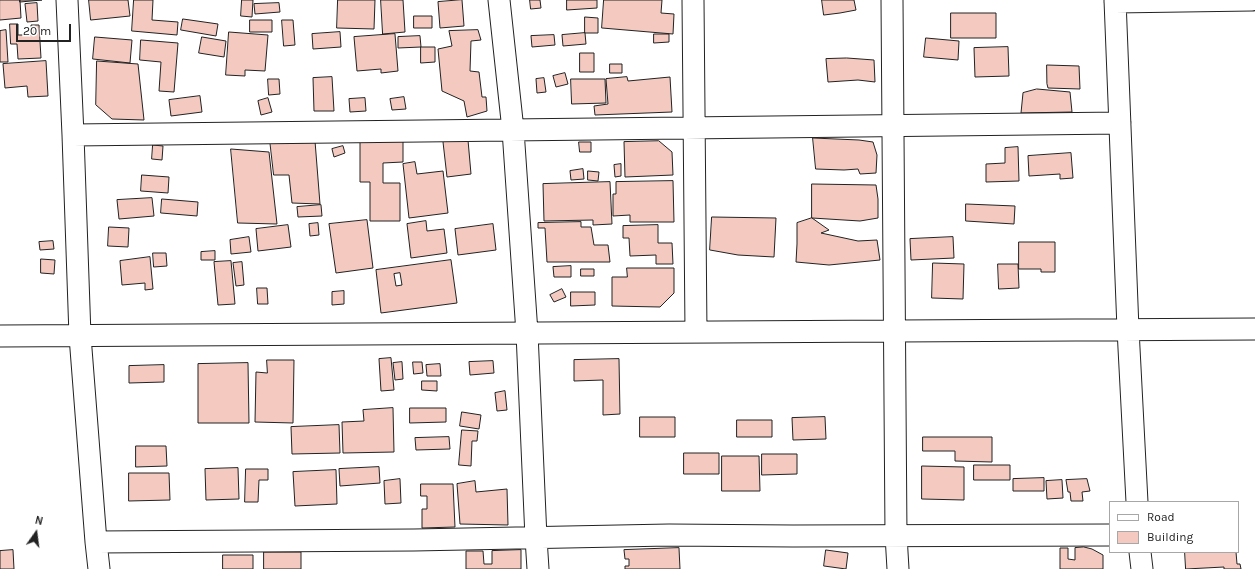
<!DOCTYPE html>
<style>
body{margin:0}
#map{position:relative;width:1255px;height:569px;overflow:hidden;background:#fff;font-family:Karla,sans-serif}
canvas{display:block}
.legend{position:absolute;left:1109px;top:501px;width:130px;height:52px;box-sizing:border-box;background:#fff;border:1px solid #a7a7a7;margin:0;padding:5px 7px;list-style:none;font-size:12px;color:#222}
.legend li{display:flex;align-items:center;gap:8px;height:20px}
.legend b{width:20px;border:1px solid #a7a7a7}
.north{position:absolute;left:16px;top:513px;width:40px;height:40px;-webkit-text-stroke:3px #fff;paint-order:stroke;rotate:14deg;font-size:11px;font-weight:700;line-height:16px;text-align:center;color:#222}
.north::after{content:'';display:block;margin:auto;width:14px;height:18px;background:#222;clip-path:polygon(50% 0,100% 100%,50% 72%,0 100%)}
.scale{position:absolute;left:16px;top:24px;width:55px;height:18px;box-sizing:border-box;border:2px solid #222;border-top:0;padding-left:5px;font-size:12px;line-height:14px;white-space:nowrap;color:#222;-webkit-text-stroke:3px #fff;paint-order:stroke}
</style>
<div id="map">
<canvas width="1255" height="569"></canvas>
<ul class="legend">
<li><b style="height:5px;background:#fff"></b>Road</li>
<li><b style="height:11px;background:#f3c9c0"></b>Building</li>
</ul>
<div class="north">N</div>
<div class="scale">20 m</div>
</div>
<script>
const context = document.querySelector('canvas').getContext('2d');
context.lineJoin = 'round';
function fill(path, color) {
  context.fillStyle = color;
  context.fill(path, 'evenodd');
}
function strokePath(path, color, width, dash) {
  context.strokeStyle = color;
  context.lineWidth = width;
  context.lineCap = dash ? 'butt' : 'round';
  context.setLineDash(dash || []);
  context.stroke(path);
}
const building = new Path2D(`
 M0 0H20L21 18 0 20Z
 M20 0H42L20 2Z
 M89 0H128L130 16 91 20Z
 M134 0H153L152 20 178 22 177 35 132 31Z
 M242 0H253L252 17 241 16Z
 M338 0H375L374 29 337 28Z
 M381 0H403L405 32 383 34Z
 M462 0 464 26 440 28 438 2Z
 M530 0H540L541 8 531 9Z
 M567 0H597V8L567 10Z
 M604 0H662L661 13 674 14 673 34 602 28Z
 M822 0H854L856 10 840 13 824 15Z
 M37 3 38 21 27 22 25 4Z
 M279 3 280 12 255 14 254 4Z
 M951 13H996V38H951Z
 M414 16H432V28H414Z
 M585 17 598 18V33H585Z
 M183 19 218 24 216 36 181 30Z
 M250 20H272V32H250Z
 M282 20H293L295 45 284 46Z
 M10 24H18V35H32L31 25H39L41 58 18 59 17 44H11Z
 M6 30 8 62H0V31Z
 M478 30 481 40 471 41 470 71 479 72 482 97H486L487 111 467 117 464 101 442 91 438 49 452 46 449 31Z
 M229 32 268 35 265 71 245 70V76L226 75Z
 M340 32 341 47 313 49 312 34Z
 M585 33 586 44 563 46 562 35Z
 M395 34 398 71 381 73V69L357 71 354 37Z
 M654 34H669V42L654 43Z
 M554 35 555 45 532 47 531 36Z
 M420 36 421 47 398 48V37Z
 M95 37 132 40 130 63 93 59Z
 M202 37 226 41 224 57 199 53Z
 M926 38 959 41 958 60 924 57Z
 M141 40 178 43 174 92 159 91 161 62 140 60Z
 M421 47H435V62L421 63Z
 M1008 47 1009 76 975 77 974 48Z
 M580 53H594V72H580Z
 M847 58 874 60 875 82 858 80 828 82 826 59Z
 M46 61 48 96 28 97 27 86 5 88 3 64Z
 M97 61 138 64 144 120 112 119 96 105Z
 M610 64H622V73H610Z
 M1047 65 1079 66 1080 89 1048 88 1047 84Z
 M565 73 568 84 556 87 553 76Z
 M332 77 334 111H314L313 78Z
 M627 77 628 81 670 77 672 112 595 115 594 106 608 104 606 79Z
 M544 78 546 92 537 93 536 79Z
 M268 79H279L280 94 269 95Z
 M571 79H605L606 103 572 104Z
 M1037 89 1070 92 1072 112 1021 113 1023 93Z
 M200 96 202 112 171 116 169 100Z
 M404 97 406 109 392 110 390 99Z
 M268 98 272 112 261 115 258 101Z
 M365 98 366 111 350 112 349 99Z
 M813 138 859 140 873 142 877 155 876 173 860 174 858 169 844 170 816 169Z
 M270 140 315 141 320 204 292 203 289 175H274Z
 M403 140V162L383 163V183H400V221H370V182H360V141Z
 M468 140 471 174 447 177 443 142Z
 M659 141 672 152 673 175 625 177 624 142Z
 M579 142H591V152H580Z
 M153 145 163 146 162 160 152 159Z
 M343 146 345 153 334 157 332 149Z
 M1018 147 1019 181 986 182V164L1005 163V148Z
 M231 149 269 152 277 224 238 223Z
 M1071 153 1073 178 1060 179V174L1029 176 1028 156Z
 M415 162 417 174 443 171 448 213 409 218 403 164Z
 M621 164V176L615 177 614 165Z
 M583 169 584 179 571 180 570 171Z
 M588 171 599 172 598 181 588 180Z
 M142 175 169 177 168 193 141 191Z
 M673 181 674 222H630V215L613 216V194H616V182Z
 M610 182 612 224 593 225V220L544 221 543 184Z
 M812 184 876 185 878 199V218L860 221 812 218Z
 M152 198 154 216 119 219 117 200Z
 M162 199 198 202 197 216 161 213Z
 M966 204 1015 206 1014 224 966 221Z
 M321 205 322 216 298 217 297 207Z
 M712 217 776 218 774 257 738 255 710 250Z
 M812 218 829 230 821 233 858 241 877 240 880 260 829 265 796 262 797 244V223Z
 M367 220 373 268 336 273 329 224Z
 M426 221 427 231 444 229 447 253 411 258 407 224Z
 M581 222V227H591L594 245H608L610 262H547L545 228H538V223Z
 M318 223 319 235 310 236 309 224Z
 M493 224 496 250 458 255 455 229Z
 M288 225 291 247 258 251 256 229Z
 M658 225V243H672L673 264H656V255L630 256 629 238H623V226Z
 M109 227 129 228 128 247 108 246Z
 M249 237 251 252 231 254 230 240Z
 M953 237 954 258 911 260 910 239Z
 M53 241 54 249 40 250 39 242Z
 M1019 242H1055V272H1041V269H1019Z
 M215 251V260H201V252Z
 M153 253H166L167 266 154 267Z
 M150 257 153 289 145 290V283L122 285 120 261Z
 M41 259 55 260 54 274 41 273Z
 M451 260 457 303 381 313 376 270ZM400 273 402 285 396 286 394 274Z
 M231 261 235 304 218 305 214 262Z
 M242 262 244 285 236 286 233 263Z
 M933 263 964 264 963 299 932 298Z
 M998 264H1018L1019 288 999 289Z
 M571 266V277H554L553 267Z
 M627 268H674V293L660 307 612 306V277H627Z
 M581 269H594V276H581Z
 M257 288H267L268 304H258Z
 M562 289 566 297 554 302 550 295Z
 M344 291V304L332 305V292Z
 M571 292H595V305L571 306Z
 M391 358 394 390 381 391 379 359Z
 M619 359 620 414 603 415V380L574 381V360Z
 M267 360H294L293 423 255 422 256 372 267 373Z
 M493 361 494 373 470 375 469 362Z
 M402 362 403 379 395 380 393 363Z
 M413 362H422L423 373 414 374Z
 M248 363 249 423H198V364Z
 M440 364 441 376H427L426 365Z
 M164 365V382L129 383V366Z
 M422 381H437V391L422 390Z
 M505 391 507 410 497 411 495 393Z
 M393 408 394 452 343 453 342 422 364 421 363 410Z
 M410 408H446V422L410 423Z
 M462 412 481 415 479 429 460 426Z
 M640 417H675V437H640Z
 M825 417 826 439 793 440 792 418Z
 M737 420H772V437H737Z
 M339 425 340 453 292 454 291 427Z
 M462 430 478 431 477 441H472L471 466 459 465Z
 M449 437 450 449 416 450 415 438Z
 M923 437H992V462L955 461V451H923Z
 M136 446H166L167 466 136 467Z
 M684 453H719V474H684Z
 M762 454H797V474L762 475Z
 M722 456H759L760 491H722Z
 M974 465H1010V480H974Z
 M922 466 964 467V500L922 499Z
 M379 467 380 483 340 486 339 469Z
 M238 468 239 499 206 500 205 469Z
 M246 469H268V480H259L258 502H245Z
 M336 470 337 504 295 506 293 472Z
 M129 473H169L170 500 129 501Z
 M1044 478V491H1013V479Z
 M400 479 401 503 385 504 384 481Z
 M1087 479 1090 491 1082 492 1083 501H1071L1070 492H1068L1066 480Z
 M1062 480 1063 498 1047 499 1046 481Z
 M475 481 476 492 507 489 508 525 460 524 457 484Z
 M421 484H453L455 527 422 528V509H427V496H421Z
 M1084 547 1092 549 1103 555V569H1060V548H1068V559L1075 560V548Z
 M679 548 680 569H625V566H629V559H625L624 550Z
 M13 550 14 569H0V551Z
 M521 550V569H466V551H483L484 564H492V551Z
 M826 550 848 553 846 569 824 566Z
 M264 552H301V569H264Z
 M1185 552H1236L1237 564H1240L1241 569H1224V567L1186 569Z
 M223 555H253V569H223Z`);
const minor = new Path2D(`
 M67 0 73 135 80 336 96 542 99 569
 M499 0 513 130 527 333 536 538 538 569
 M693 0 696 332
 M892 0 896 535 898 569
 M1115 0 1128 329 1137 502
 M1115 2 1252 0
 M73 135 1120 123
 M0 336 1255 329
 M96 542 414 540 669 535 793 536 1110 535
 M1140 552 1142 569`);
fill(building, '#f3c9c0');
strokePath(building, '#222', 1);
strokePath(minor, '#222', 23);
strokePath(minor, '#fff', 21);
</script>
